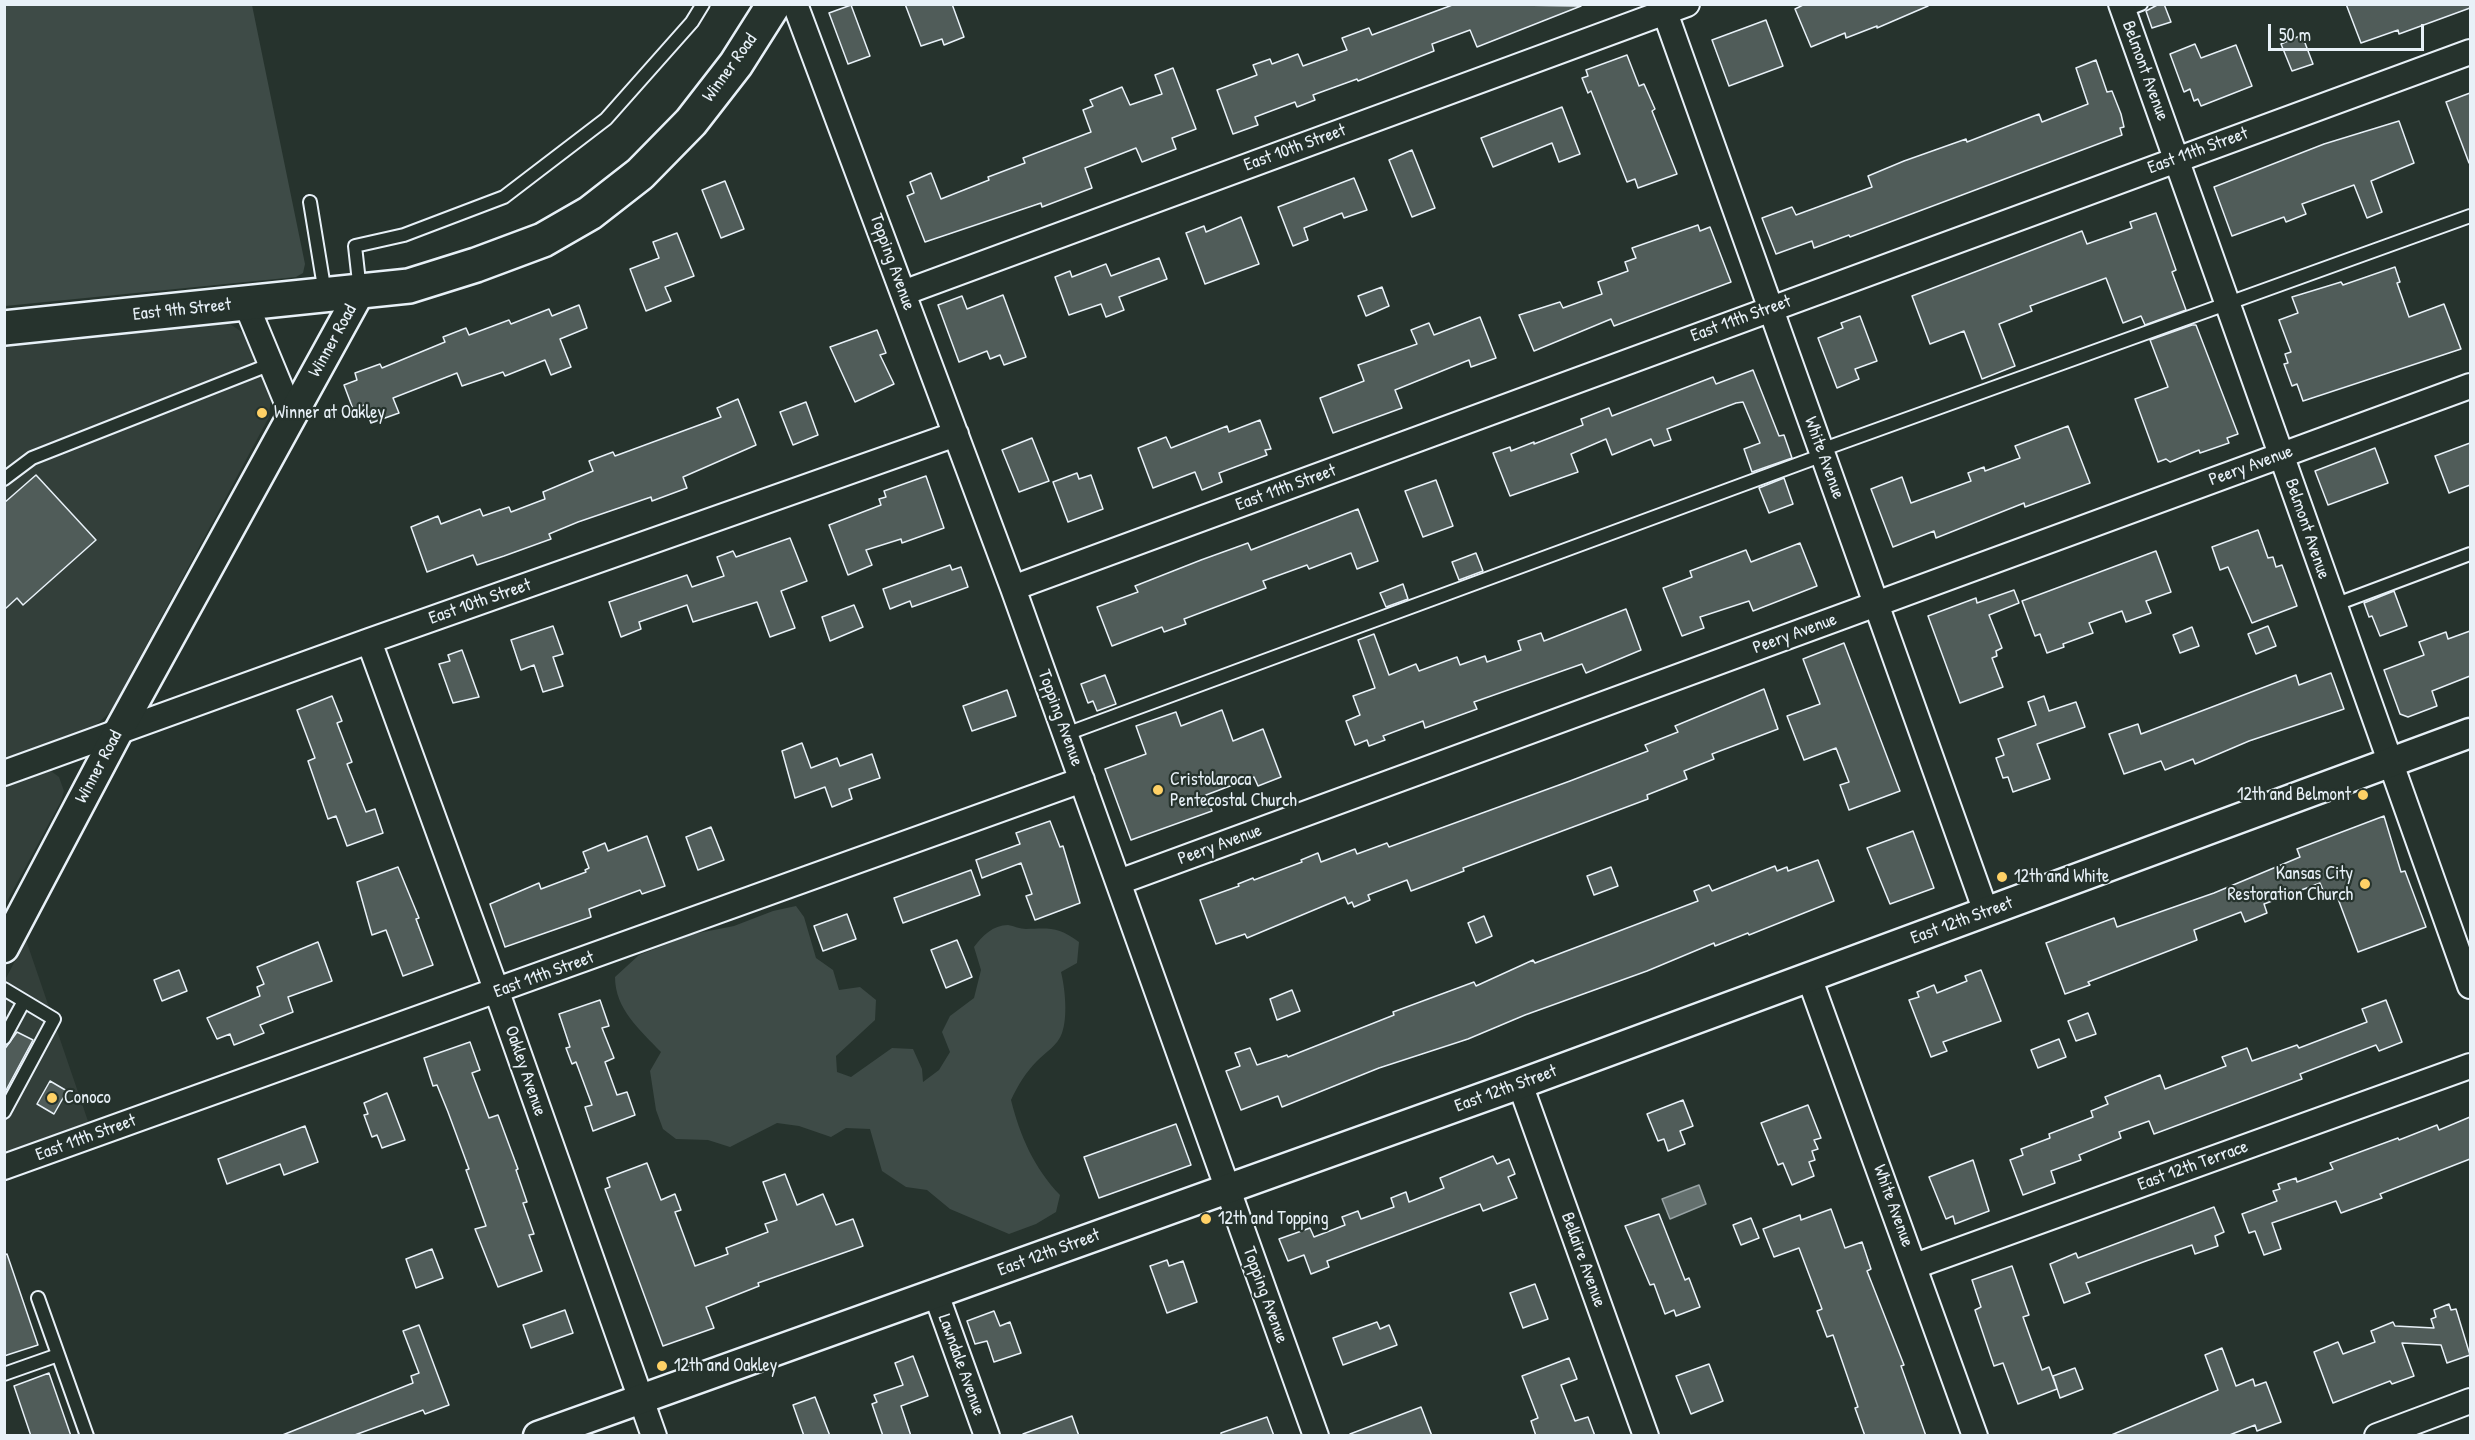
<!DOCTYPE html>
<style>
body{margin:0}
#map{position:relative;width:2475px;height:1440px;overflow:hidden;background:#26332d;font-family:"Patrick Hand",sans-serif}
canvas{display:block}
.frame{position:absolute;inset:0;border:6px solid #e8f1f8;pointer-events:none}
.scale{position:absolute;left:2268px;top:24px;width:156px;height:27px;box-sizing:border-box;border:3px solid #e8f1f8;border-top:0;padding-left:8px;font-size:18px;line-height:21px;white-space:nowrap;color:#e8f1f8;-webkit-text-stroke:4px #26332d;paint-order:stroke}
</style>
<div id="map">
<canvas width="2475" height="1440"></canvas>
<div class="frame"></div>
<div class="scale">50 m</div>
</div>
<script>
const context = document.querySelector('canvas').getContext('2d');
context.lineJoin = 'round';
function fill(path, color) {
  context.fillStyle = color;
  context.fill(path, 'evenodd');
}
function strokePath(path, color, width, dash) {
  context.strokeStyle = color;
  context.lineWidth = width;
  context.lineCap = dash ? 'butt' : 'round';
  context.setLineDash(dash || []);
  context.stroke(path);
}
function write(font, color, halo, rows, align = 'center') {
  context.font = font + ' "Patrick Hand",sans-serif';
  context.lineWidth = 4.5;
  context.setLineDash([]);
  context.textBaseline = 'middle';
  context.strokeStyle = halo;
  context.fillStyle = color;
  for (const [text, x, y, turn = 0] of rows) {
    context.save();
    context.translate(x, y);
    context.rotate((+turn || 0) * Math.PI / 180);
    context.textAlign = isNaN(turn) ? turn : align;
    if (halo) context.strokeText(text, 0, 0);
    context.fillText(text, 0, 0);
    context.restore();
  }
}
const built = new Path2D(`
 M208 322 230 324 245 334 271 397 269 417 111 711 94 727 5 759 4 346Z
 M42 771H51L59 777 64 791 61 801 5 905V784Z
 M26 940 90 1127 5 1157V980Z`);
const green = new Path2D(`
 M5 4 252 5 305 264 303 273 296 277 5 306Z
 M796 906 804 917 816 958 833 970 839 990 860 987 876 1000 875 1020 836 1056 837 1072 851 1077 892 1048 913 1049 922 1069 923 1082 939 1070 950 1052 942 1032 950 1016 974 998 981 970 974 947C982 936 993 925 1008 925 1014 926 1020 929 1026 929 1050 928 1059 927 1079 942L1077 963 1061 972C1065 988 1068 1017 1062 1033 1058 1045 1046 1052 1037 1061 1026 1072 1018 1085 1011 1100 1020 1136 1034 1168 1060 1195L1056 1212 1036 1224 1009 1234 950 1209 927 1190 906 1187 882 1171 870 1129 846 1128 831 1137 799 1126 777 1123 730 1147 708 1140 676 1139 663 1129 656 1110 650 1071 661 1052C640 1030 615 1009 615 977L639 955 693 934 734 926 773 911Z`);
const water = new Path2D(`
 M1699 1185 1706 1204 1670 1219 1662 1199Z`);
const building = new Path2D(`
 M905 4H952L964 37 944 45 942 39 921 46Z
 M1455 4 1581 6 1477 47 1470 30 1432 44 1434 51 1358 81 1357 79 1313 95 1315 100 1297 107 1295 102 1255 117 1258 125 1233 134 1217 90 1257 75 1253 65 1270 59 1272 64 1298 54 1303 66 1347 50 1342 38 1369 28 1372 35Z
 M1805 4H1928V6L1877 28V26L1846 38 1845 33 1811 47 1795 9Z
 M2159 4H2164L2171 22 2152 28 2146 11Z
 M2346 4H2470V8L2399 34 2398 30 2361 43Z
 M851 5 870 56 848 64 829 13Z
 M1766 20 1783 66 1729 86 1712 40Z
 M2302 35 2313 64 2292 71 2281 44Z
 M2195 44 2201 58 2236 45 2252 86 2201 106 2198 99 2194 101 2190 89 2184 92 2170 54Z
 M1627 55 1639 86 1644 84 1655 109 1652 111 1677 174 1638 188 1635 179 1627 182 1591 91 1588 93 1582 78 1588 76 1586 70Z
 M2096 60 2107 92 2112 91 2121 114 2124 127 2120 128 2122 135 1850 237 1849 235 1814 248 1812 241 1776 254 1762 218 1792 207 1796 215 1872 187 1868 176 1904 161 1966 139 1967 142 2039 114 2042 122 2088 104 2076 68Z
 M1173 68 1196 129 1172 138 1176 149 1142 162 1136 148 1085 168 1092 188 1042 207 1041 203 925 242 907 196 914 193 910 182 931 173 941 199 989 180 988 177 1025 163 1023 158 1091 132 1083 110 1093 106 1090 100 1122 87 1130 105 1162 94 1155 75Z
 M2470 93V163H2469L2446 102Z
 M1562 107 1580 154 1559 162 1552 143 1493 167 1481 138Z
 M2399 121 2414 163 2371 181 2382 212 2367 218 2354 185 2302 204 2306 214 2286 222 2284 217 2232 236 2214 187 2324 144Z
 M1412 150 1435 208 1412 217 1389 160Z
 M1354 178 1367 210 1344 218 1342 213 1304 228 1308 240 1293 246 1278 207Z
 M725 181 744 229 721 238 702 190Z
 M2156 213 2176 270 2172 272 2186 310 2145 325 2141 316 2123 323 2106 278 2030 306 2032 311 1999 324 2015 366 1982 379 1964 331 1930 344 1912 296 2082 231 2087 244 2132 228 2130 222Z
 M1241 217 1259 264 1205 284 1186 233 1204 226 1206 232Z
 M1698 225 1700 231 1710 227 1731 282 1614 326 1611 319 1534 351 1519 315 1560 302 1563 308 1602 294 1598 282 1628 271 1625 262 1636 258 1632 248Z
 M677 233 694 276 665 287 671 301 646 311 630 269 659 258 653 242Z
 M1159 258 1167 279 1119 297 1124 310 1106 317 1101 304 1069 315 1055 277 1070 271 1072 277 1106 264 1111 276Z
 M2395 267 2400 282 2397 283 2409 317 2444 304 2461 349 2303 401 2297 384 2292 386 2284 364 2288 363 2285 354 2291 352 2279 320 2298 313 2292 297 2341 282 2343 285Z
 M1382 287 1389 306 1366 316 1358 296Z
 M1003 295 1026 357 1004 365 1000 355 990 359 987 351 959 362 938 305 962 296 967 309Z
 M579 305 587 328 560 339 571 367 551 375 545 360 505 376 503 372 462 386 457 373 393 398 399 413 371 423 364 405 353 409 344 385 357 380 355 373 380 364 382 368 445 342 443 337 466 328 469 335 509 320 511 324 549 309 552 316Z
 M1860 316 1877 361 1855 369 1859 379 1837 388 1818 338 1843 328 1841 323Z
 M1480 317 1496 358 1471 367 1469 360 1395 390 1402 408 1333 433 1320 398 1364 381 1358 365 1417 344 1411 330 1429 323 1434 335Z
 M2192 325H2196L2238 434 2227 438 2229 443 2200 453 2199 450 2170 462 2166 459 2158 462 2135 399 2168 387 2150 340Z
 M877 330 886 353 880 355 894 384 855 402 830 347Z
 M1753 370 1779 436 1784 435 1792 458 1752 472 1744 449 1760 443 1743 402 1736 403 1667 429 1671 440 1654 446 1651 439 1612 455 1606 439 1571 454 1578 472 1510 496 1493 453 1510 447 1511 451 1534 442V444L1583 425 1581 419 1609 408 1612 416 1713 377 1716 384Z
 M738 399 756 445 683 477 687 488 652 501 651 497 578 522 549 534 551 539 504 556 477 565 473 555 427 572 411 527 438 516 441 524 480 509 483 516 509 507 511 512 545 499 543 492 593 471 589 461 613 452 615 456 721 417 717 408Z
 M806 402 818 435 793 445 780 412Z
 M1260 420 1271 449 1265 450 1267 455 1219 473 1222 482 1202 490 1195 472 1153 488 1138 448 1166 437 1171 448 1227 426 1229 432Z
 M2068 426 2090 483 2025 507 2024 503 1936 538 1934 531 1893 547 1871 489 1902 477 1911 503 1971 481 1968 473 1984 467 1985 471 2020 458 2015 446Z
 M1032 438 1049 481 1019 492 1002 450Z
 M2470 443V485L2449 493 2435 456Z
 M2375 448 2388 483 2328 505 2315 471Z
 M1077 473 1079 479 1091 475 1103 509 1068 522 1053 482Z
 M36 475 96 540 23 605 17 598 4 610V503Z
 M926 476 944 528 902 543 901 539 866 550 872 565 848 575 829 525 881 505 879 499 886 497 884 491Z
 M1784 478 1793 504 1769 513 1759 488Z
 M1436 480 1453 526 1423 537 1405 491Z
 M1358 509 1378 561 1357 569 1351 553 1309 569 1307 565 1263 581 1266 588 1184 619 1186 624 1164 632 1162 627 1112 646 1097 607 1138 592 1135 586 1201 560 1248 543 1251 550Z
 M2258 530 2268 558 2273 557 2276 567 2282 565 2297 606 2252 623 2228 567 2220 570 2212 547Z
 M790 538 807 581 781 591 795 628 770 637 757 602 693 622 687 605 639 622 641 629 621 637 609 602 687 575 692 587 724 576 717 557 733 551 736 557Z
 M1800 543 1817 586 1753 611 1749 601 1700 617 1704 628 1682 636 1663 588 1692 577 1690 571 1746 550 1751 562Z
 M2156 551 2171 592 2146 601 2151 613 2126 622 2122 611 2089 623 2093 633 2063 644 2064 647 2047 653 2040 634 2035 636 2022 601Z
 M1476 553 1483 571 1459 580 1452 562Z
 M950 565 952 570 961 567 968 587 912 607 910 601 890 609 883 589Z
 M1403 584 1408 599 1386 607 1380 593Z
 M2014 590 2019 603 1989 615 2002 648 1996 651 1997 656 1992 658 2003 687 1960 703 1928 616 1976 598 1977 603Z
 M2394 591 2407 626 2380 636 2372 616 2369 617 2364 603Z
 M854 605 863 627 830 641 822 617Z
 M1626 609 1641 650 1586 673 1582 664 1474 702 1477 709 1425 728 1423 721 1383 736 1385 740 1369 746 1367 740 1355 745 1346 721 1360 715 1353 696 1375 688 1358 640 1374 634 1389 675 1416 664 1419 671 1457 657 1460 665 1485 656 1487 662 1521 650 1518 641 1541 633 1544 641Z
 M553 626 563 654 553 657 563 686 543 692 534 665 521 670 511 640Z
 M2268 626 2276 646 2256 654 2248 634Z
 M2192 627 2199 646 2180 653 2173 635Z
 M2470 631V676L2432 691 2437 706 2408 717 2400 714 2384 670 2424 655 2419 642 2446 632 2448 639Z
 M1844 643 1900 791 1849 810 1840 785 1849 782 1836 748 1804 760 1787 716 1820 704 1803 659Z
 M462 650 479 697 453 703 439 664 450 661 448 655Z
 M2331 673 2344 709 2249 741 2195 764 2193 759 2165 770 2161 761 2124 774 2109 734 2138 724 2141 734 2296 675 2299 685Z
 M1105 675 1116 704 1097 711 1093 701 1088 703 1081 684Z
 M1764 689 1778 729 1712 754 1714 759 1684 771 1687 779 1647 795 1648 799 1463 868 1464 871 1411 891 1407 880 1368 895 1370 900 1354 907 1352 902 1348 904 1345 897 1247 938 1245 934 1216 944 1200 900 1239 886 1238 884 1253 878 1254 880 1302 862 1301 860 1318 853 1321 862 1355 849 1357 854 1387 843 1389 847 1570 781 1648 751 1645 745 1678 732 1675 726Z
 M1007 690 1016 716 972 731 963 706Z
 M332 696 342 721 337 723 352 762 347 764 366 812 375 809 383 833 347 846 336 816 328 819 308 761 315 758 297 710Z
 M2044 696 2049 711 2076 702 2085 727 2037 744 2050 779 2013 792 2008 777 2003 778 1996 758 2004 755 1998 739 2036 725 2028 702Z
 M1222 710 1233 741 1263 729 1281 777 1258 786 1254 777 1206 795 1212 811 1131 840 1105 769 1146 754 1136 726 1176 712 1181 726Z
 M802 743 811 768 837 758 840 766 872 754 880 778 849 789 852 799 832 807 825 787 795 798 782 751Z
 M2384 816 2401 872 2405 871 2426 927 2358 952 2337 896 2327 900 2320 883 2264 904 2267 913 2245 922 2241 912 2194 930 2197 940 2088 982 2090 985 2065 994 2046 943 2114 918 2117 927 2214 893 2300 857 2297 849Z
 M1050 821 1060 847 1063 846 1080 903 1035 920 1026 896 1032 894 1021 863 982 878 976 860 1020 844 1016 833Z
 M711 827 724 860 698 870 686 837Z
 M1913 831 1934 888 1890 904 1867 848Z
 M647 836 665 886 642 894 640 890 589 909 591 917 505 947 490 904 539 883 541 889 586 872 585 870 589 868 583 852 605 843 608 851Z
 M1818 860 1834 901 1749 935 1748 933 1715 946 1714 943 1647 971 1525 1015 1468 1039 1379 1068 1282 1107 1278 1096 1241 1110 1226 1071 1240 1066 1235 1053 1250 1048 1257 1065 1287 1055 1288 1057 1394 1015 1393 1012 1474 982 1476 986 1533 960 1535 963 1698 901 1694 891 1709 885 1712 891 1775 866 1777 871 1787 867 1788 871Z
 M398 867 419 918 416 919 433 965 403 976 386 930 372 935 357 882Z
 M1611 867 1618 886 1594 895 1587 876Z
 M971 870 980 895 903 923 894 898Z
 M847 914 856 939 823 951 814 926Z
 M1484 916 1492 936 1476 943 1468 923Z
 M957 940 972 977 946 988 931 950Z
 M318 942 332 981 288 997 293 1012 260 1025 264 1033 234 1045 230 1034 217 1039 207 1018 260 996 257 987 264 984 257 967Z
 M179 970 187 991 162 1001 154 980Z
 M1981 970 2001 1021 1943 1042 1947 1051 1931 1057 1909 1000 1919 997 1917 992 1934 985 1937 993 1967 981 1965 976Z
 M1292 990 1300 1011 1277 1020 1270 999Z
 M600 1000 609 1026 602 1028 614 1058 605 1062 617 1095 627 1092 635 1115 593 1131 585 1107 592 1105 576 1062 572 1064 566 1048 570 1047 559 1014Z
 M2386 1000 2402 1042 2379 1051 2376 1045 2300 1074 2302 1079 2154 1134 2149 1121 2119 1132 2121 1138 2079 1155 2081 1160 2051 1171 2055 1183 2023 1195 2010 1160 2023 1155 2021 1149 2050 1138 2049 1134 2093 1117 2091 1111 2108 1104 2105 1097 2160 1075 2165 1089 2226 1066 2222 1057 2247 1048 2252 1061 2297 1045 2299 1048 2367 1022 2362 1009Z
 M2088 1013 2096 1034 2076 1041 2068 1021Z
 M17 1032 33 1040 4 1094V1050Z
 M2059 1039 2066 1057 2038 1068 2031 1050Z
 M470 1042 480 1070 472 1073 489 1118 498 1115 518 1169 516 1170 527 1202 523 1203 534 1234 529 1235 542 1271 498 1287 475 1229 486 1226 466 1170 469 1169 448 1112 437 1085 433 1086 424 1058Z
 M50 1081 67 1091 54 1114 37 1104Z
 M387 1093 405 1140 382 1148 377 1135 372 1137 364 1115 368 1114 364 1103Z
 M1683 1100 1693 1126 1680 1131 1685 1144 1668 1151 1664 1139 1658 1141 1647 1114Z
 M1808 1105 1821 1138 1814 1140 1818 1149 1812 1151 1815 1160 1809 1162 1814 1176 1792 1185 1783 1163 1778 1165 1761 1123Z
 M2470 1117V1159L2380 1194 2382 1198 2341 1213 2336 1201 2272 1223 2281 1249 2264 1255 2255 1231 2249 1233 2242 1214 2277 1201 2273 1191 2280 1189 2278 1184 2296 1178 2297 1182 2333 1169 2330 1163 2398 1138 2399 1140 2437 1125 2439 1130Z
 M1176 1124 1191 1165 1099 1198 1084 1157Z
 M305 1126 318 1162 284 1175 280 1164 227 1184 218 1159Z
 M1493 1156 1497 1164 1509 1159 1515 1174 1508 1177 1517 1198 1483 1211 1480 1204 1327 1261 1329 1267 1311 1274 1304 1255 1288 1261 1279 1239 1310 1228 1314 1237 1345 1225 1342 1217 1358 1211 1361 1219 1394 1207 1391 1198 1406 1192 1409 1202 1444 1188 1440 1178Z
 M1973 1160 1989 1211 1955 1224 1953 1216 1946 1219 1929 1177Z
 M647 1163 661 1200 675 1194 681 1210 675 1212 695 1266 728 1254 726 1248 768 1232 765 1224 777 1220 763 1182 785 1174 797 1205 823 1194 836 1225 853 1219 863 1246 758 1283 759 1286 706 1307 714 1328 663 1346 605 1189 610 1187 607 1178Z
 M2214 1207 2224 1232 2215 1236 2218 1246 2195 1254 2192 1245 2146 1261 2086 1283 2090 1293 2064 1303 2050 1264 2076 1253 2078 1258Z
 M1831 1209 1845 1248 1862 1242 1871 1269 1867 1271 1904 1365 1901 1366 1926 1436H1865L1855 1408 1858 1407 1833 1335 1827 1337 1817 1311 1822 1309 1799 1248 1774 1257 1763 1229 1800 1215 1801 1220Z
 M1659 1214 1685 1280 1689 1278 1700 1307 1676 1316 1674 1310 1665 1314 1654 1284 1650 1285 1625 1226Z
 M1751 1218 1759 1238 1741 1245 1733 1225Z
 M432 1249 443 1278 416 1288 406 1259Z
 M7 1254 38 1345 4 1356V1255Z
 M1167 1260 1169 1266 1183 1261 1197 1302 1167 1313 1150 1266Z
 M2012 1266 2029 1315 2023 1317 2042 1370 2049 1367 2057 1389 2018 1404 2003 1363 1994 1366 1975 1310 1981 1307 1972 1280Z
 M1535 1284 1548 1319 1523 1328 1510 1293Z
 M2449 1304 2451 1310 2456 1309 2470 1355 2447 1363 2441 1345 2402 1343 2414 1376 2392 1384 2390 1381 2333 1403 2314 1352 2338 1342 2343 1354 2375 1342 2371 1331 2393 1322 2395 1326 2434 1328 2431 1319 2436 1317 2434 1310Z
 M565 1310 573 1333 531 1348 523 1325Z
 M994 1311 1000 1326 1010 1322 1021 1353 994 1362 987 1341 975 1344 967 1321Z
 M1377 1322 1380 1329 1389 1325 1397 1345 1343 1365 1333 1338Z
 M419 1325 449 1405 425 1414 423 1410 352 1436H280L413 1383 411 1376 419 1373 403 1331Z
 M2222 1348 2236 1386 2253 1379 2255 1386 2266 1382 2281 1422 2257 1431 2255 1425 2227 1436H2109L2218 1390 2205 1355Z
 M913 1356 928 1396 901 1406 911 1436H883L872 1404 877 1402 874 1395 903 1385 895 1363Z
 M1569 1358 1577 1379 1561 1385 1575 1421 1588 1417 1595 1436H1536L1531 1421 1538 1418 1522 1376Z
 M1709 1364 1723 1401 1691 1414 1676 1376Z
 M2075 1368 2083 1389 2060 1398 2053 1376Z
 M49 1373 71 1436H31L14 1386Z
 M815 1397 830 1436H804L793 1405Z
 M1421 1407 1432 1436H1350V1434Z
 M1072 1416 1079 1436H1024L1023 1434Z
 M1267 1417 1274 1436H1221V1433Z`);
const service = new Path2D(`
 M2123 11 2141 4
 M310 202 325 293
 M360 291 355 246 404 235 504 197 606 119 692 22 703 4
 M1821 450 2470 216
 M4 479 32 458 271 364
 M2334 605 2470 554
 M1066 734 1823 455
 M4 989 54 1019 4 1112
 M4 1038 24 1001
 M38 1298 87 1436
 M4 1374 58 1355`);
const minor = new Path2D(`
 M795 4 1013 588 1316 1436
 M1662 4 1986 912
 M2121 4 2470 986
 M903 293 1687 4
 M246 304 292 415
 M1013 588 2470 52
 M369 641 497 992 654 1436
 M4 773 369 641 956 434
 M1119 882 2470 386
 M1809 977 1975 1436
 M1520 1084 1646 1436
 M4 1167 1082 780
 M1915 1266 2470 1066
 M936 1294 987 1436
 M2377 1436 2470 1401`);
const tertiary = new Path2D(`
 M4 948 118 732 360 292
 M538 1436 1520 1084 2470 733`);
const secondary = new Path2D(`
 M4 328 409 286 476 265 543 240 590 213 640 174 691 122 736 64 774 4`);
const markers = [
 [262,413,6,"#ffd166"],
 [1158,790,6,"#ffd166"],
 [2363,795,6,"#ffd166"],
 [2002,877,6,"#ffd166"],
 [2365,884,6,"#ffd166"],
 [52,1098,6,"#ffd166"],
 [1206,1219,6,"#ffd166"],
 [662,1366,6,"#ffd166"]
];
const streetNames = [
 ["Winner Road",730,68,-54],
 ["Belmont Avenue",2145,71,70],
 ["East 10th Street",1295,148,-20],
 ["East 11th Street",2198,151,-20],
 ["Topping Avenue",892,262,70],
 ["East 9th Street",182,310,-6],
 ["East 11th Street",1741,319,-20],
 ["Winner Road",333,341,-61],
 ["White Avenue",1824,458,70],
 ["Peery Avenue",2251,466,-20],
 ["East 11th Street",1286,488,-20],
 ["Belmont Avenue",2307,529,71],
 ["East 10th Street",480,602,-19],
 ["Peery Avenue",1795,634,-20],
 ["Topping Avenue",1060,718,70],
 ["Winner Road",99,767,-62],
 ["Peery Avenue",1220,845,-20],
 ["East 12th Street",1962,921,-20],
 ["East 11th Street",544,975,-20],
 ["Oakley Avenue",525,1071,71],
 ["East 12th Street",1506,1089,-20],
 ["East 11th Street",86,1138,-20],
 ["East 12th Terrace",2193,1166,-20],
 ["White Avenue",1893,1206,70],
 ["East 12th Street",1049,1253,-20],
 ["Bellaire Avenue",1583,1260,70],
 ["Topping Avenue",1265,1295,70],
 ["Lawndale Avenue",961,1365,70]
];
const poiNames = [
 ["Winner at Oakley",274,413],
 ["Cristolaroca",1170,780],
 ["Pentecostal Church",1170,801],
 ["12th and Belmont",2351,795,"right"],
 ["Kansas City",2353,874,"right"],
 ["Restoration Church",2353,895,"right"],
 ["12th and White",2014,877],
 ["Conoco",64,1098],
 ["12th and Topping",1218,1219],
 ["12th and Oakley",674,1366]
];
fill(built, '#333f3a');
fill(green, '#3e4b47');
fill(water, '#636f6d');
strokePath(water, '#98a3a5', 1.5);
fill(building, '#505c59');
strokePath(building, '#e8f1f8', 1.5);
strokePath(service, '#e8f1f8', 16);
strokePath(minor, '#e8f1f8', 28);
strokePath(tertiary, '#e8f1f8', 33);
strokePath(secondary, '#e8f1f8', 38);
strokePath(service, '#26332d', 12);
strokePath(minor, '#26332d', 24);
strokePath(tertiary, '#26332d', 28);
strokePath(secondary, '#26332d', 33);
for (const [x, y, r, color] of markers) {
  const dot = new Path2D();
  dot.arc(x, y, r, 0, 2 * Math.PI);
  context.fillStyle = color;
  context.fill(dot);
  strokePath(dot, '#26332d', 2);
}
write('18px', '#e8f1f8', '#26332d', streetNames);
write('18px', '#e8f1f8', '#26332d', poiNames, 'left');
</script>
